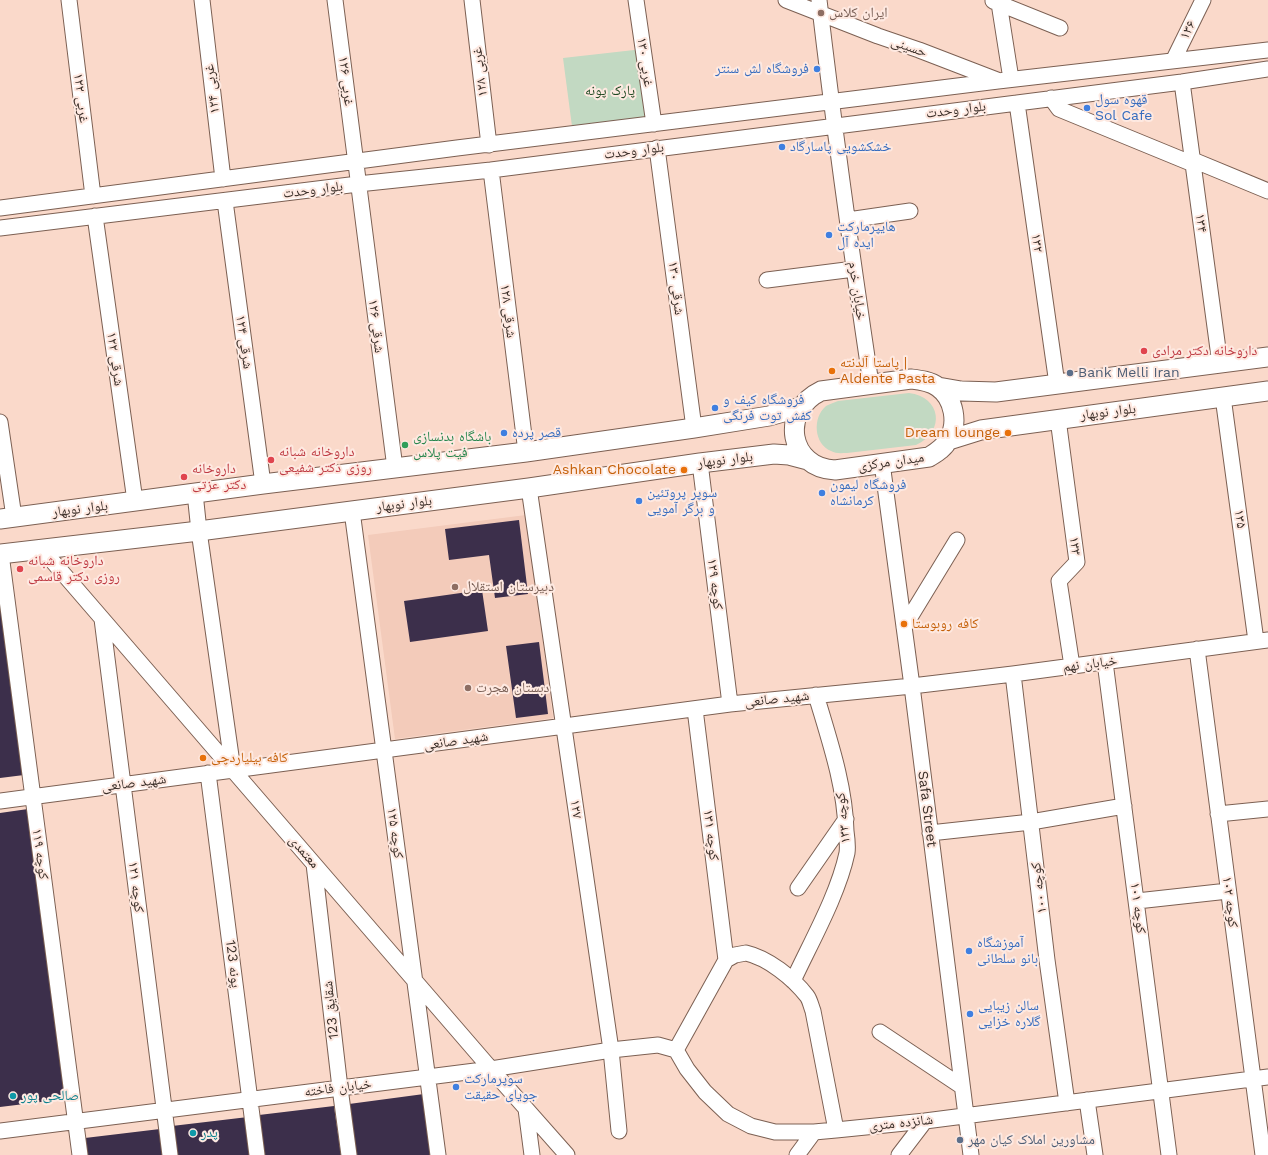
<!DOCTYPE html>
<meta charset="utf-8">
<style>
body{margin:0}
canvas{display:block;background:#fad9ca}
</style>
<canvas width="1268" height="1155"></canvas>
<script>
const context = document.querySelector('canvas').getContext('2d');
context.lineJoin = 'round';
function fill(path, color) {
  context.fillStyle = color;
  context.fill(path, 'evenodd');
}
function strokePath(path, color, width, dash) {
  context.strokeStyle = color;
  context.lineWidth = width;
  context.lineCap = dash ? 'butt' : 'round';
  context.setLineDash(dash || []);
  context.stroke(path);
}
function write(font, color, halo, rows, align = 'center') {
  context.font = font + ' "Work Sans","Noto Naskh Arabic",sans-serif';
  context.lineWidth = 4;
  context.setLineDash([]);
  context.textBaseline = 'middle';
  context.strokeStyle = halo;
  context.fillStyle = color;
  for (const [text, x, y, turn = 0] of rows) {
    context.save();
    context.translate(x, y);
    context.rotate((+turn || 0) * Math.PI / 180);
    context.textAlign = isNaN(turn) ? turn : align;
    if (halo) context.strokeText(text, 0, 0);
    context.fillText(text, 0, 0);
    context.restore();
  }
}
const built = new Path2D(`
 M526 515 553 718 395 739 368 535Z`);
const green = new Path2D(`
 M643 49 654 124 573 134 563 58Z
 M909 393C941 397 946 431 916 445L847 453C842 453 836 454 831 451 814 444 812 418 826 406 829 404 834 403 838 401Z`);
const building = new Path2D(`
 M519 520 528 594 495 598 489 555 449 560 445 529Z
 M482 590 488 631 410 642 404 601Z
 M0 598 24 775 0 778Z
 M539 642 548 714 516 718 506 646Z
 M28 809 65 1099 0 1107V813Z
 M424 1094 432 1155H355L349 1104Z
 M334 1106 341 1155H264L259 1115Z
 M248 1117 253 1155H176L172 1126Z
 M160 1129 164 1155H87L85 1138Z`);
const minor = new Path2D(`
 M69 0 93 196
 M202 0 223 179
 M335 0 395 468
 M472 0 489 145
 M636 0 654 124
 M786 0 878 36 919 50 997 80
 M819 0C834 128 852 257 871 384
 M993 1 1060 28
 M999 3 1011 79
 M1173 61 1203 0
 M1182 82 1220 364
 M1051 98 1059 109 1193 164
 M1017 103 1057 384
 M657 148 694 428
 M1193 160 1268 191
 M491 170 526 452
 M225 201 263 484
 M0 208 457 148 998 81 1268 50
 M95 216 135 501
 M848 220 910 211
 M0 228 358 184 491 170 1182 82 1268 69
 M767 280 854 269
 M1223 397 1256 641
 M1058 419 1077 562 1059 581 1072 666
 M0 422 14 517
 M700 463 730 704
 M882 463 912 686 971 1155
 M529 488 611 1050 619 1131
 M195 493 199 531 233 770
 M352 511 438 1155
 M42 549 491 1069 567 1155
 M1 554 80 1155
 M102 619 170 1155
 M904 627 957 540
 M1197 649 1263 1155
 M1105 662 1169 1155
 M1013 674 1047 960 1067 1103
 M695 709 726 960
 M208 773 257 1155
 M0 801 730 704 912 686 1013 674 1268 640
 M1218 814 1268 809
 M930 833 1031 822 1124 806
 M314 864 340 1088 349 1155
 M798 888 846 819
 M1137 901 1228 891
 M746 953C768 958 793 978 807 996 810 1000 811 1006 813 1011L836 1130 814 1132H775L751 1126 728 1114 705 1092 687 1069 676 1050 726 960 735 955Z
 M793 981C811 942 838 895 847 853 848 846 847 838 846 831 845 785 829 739 816 695
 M880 1032 961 1086
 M1087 1100 1095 1155
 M526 1109 532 1155
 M836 1130 925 1121 1268 1077
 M0 1131 491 1069 611 1050 658 1045 676 1050
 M797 1155 814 1132
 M899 1155 925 1121`);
const major = new Path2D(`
 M911 379C920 380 930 381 938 387 954 398 959 424 948 440 944 448 937 452 929 457L835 470C789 468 779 411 821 391Z
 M938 387 961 391 996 392 1268 357
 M949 440 981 430 1268 391
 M0 519 263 484 526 452 694 428 769 416 801 407
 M0 554 199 531 352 511 529 488 700 463 774 454 789 455 808 460`);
const markers = [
 [821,13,4,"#8d6e63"],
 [817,69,4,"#3f7fe0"],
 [1087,108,4,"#3f7fe0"],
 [782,147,4,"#3f7fe0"],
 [829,235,4,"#3f7fe0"],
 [1144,351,4,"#e0444e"],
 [832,371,4,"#e8710a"],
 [1070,373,4,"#5c6f8a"],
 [715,408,4,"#3f7fe0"],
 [504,433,4,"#3f7fe0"],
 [1008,433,4,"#e8710a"],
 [405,445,4,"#2e9e5b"],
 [271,460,4,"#e0444e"],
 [684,470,4,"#e8710a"],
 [184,477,4,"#e0444e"],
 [822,493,4,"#3f7fe0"],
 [639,501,4,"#3f7fe0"],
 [20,569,4,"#e0444e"],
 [455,587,4,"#8d6e63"],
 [904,624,4,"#e8710a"],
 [468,688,4,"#8d6e63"],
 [203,758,4,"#e8710a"],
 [969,951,4,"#3f7fe0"],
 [970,1014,4,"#3f7fe0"],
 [456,1087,4,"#3f7fe0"],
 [13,1096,4,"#0f9aa8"],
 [193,1133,4,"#0f9aa8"],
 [960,1140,4,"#5c6f8a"]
];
const educationNames = [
 ["ایران کلاس",829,13],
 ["دبیرستان استقلال",463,587],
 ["دبستان هجرت",476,688]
];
const streetNames = [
 ["۱۳۶",1188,30,-63],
 ["حسینی",909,47,19],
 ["۱۳۰ غربی",645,62,82],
 ["۱۲۸ غربی",480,72,-97],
 ["۱۲۶ غربی",346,81,83],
 ["۱۲۴ غربی",212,89,-97],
 ["۱۲۲ غربی",81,98,83],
 ["بلوار وحدت",956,110,-7],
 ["بلوار وحدت",634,151,-7],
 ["بلوار وحدت",313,190,-7],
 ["۱۳۴",1201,223,82],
 ["۱۳۲",1037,243,82],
 ["۱۳۰ شرقی",676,288,83],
 ["خیابان خرم",857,291,82],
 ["۱۲۸ شرقی",508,311,83],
 ["۱۲۶ شرقی",376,326,83],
 ["۱۲۴ شرقی",244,342,82],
 ["۱۲۲ شرقی",115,359,82],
 ["بلوار نوبهار",1108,412,-7],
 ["بلوار نوبهار",725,460,-7],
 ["میدان مرکزی",891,462,-8],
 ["بلوار نوبهار",404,504,-7],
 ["بلوار نوبهار",80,509,-7],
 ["۱۳۵",1240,519,82],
 ["۱۳۳",1075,546,83],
 ["کوچه ۱۲۹",715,584,83],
 ["خیابان نهم",1090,664,-7],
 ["شهید صانعی",777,699,-6],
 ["شهید صانعی",456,741,-8],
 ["شهید صانعی",134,783,-7],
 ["۱۲۷",576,809,82],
 ["Safa Street",927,809,83],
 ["کوچه ۱۳۳",843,818,-96],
 ["کوچه ۱۲۵",395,833,82],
 ["کوچه ۱۳۱",711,835,83],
 ["معتمدی",304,852,49],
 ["کوچه ۱۱۹",40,854,82],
 ["کوچه ۱۲۱",136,887,83],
 ["کوچه ۱۰۰",1039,888,-97],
 ["کوچه ۱۰۲",1230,902,83],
 ["کوچه ۱۰۱",1138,908,83],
 ["123 پونه",233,964,83],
 ["123 شقایق",331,1010,-96],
 ["خیابان فاخته",338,1088,-7],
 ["شانزده متری",901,1123,-6]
];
const shopNames = [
 ["فروشگاه لش سنتر",809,69,"right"],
 ["قهوه سول",1095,100],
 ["Sol Cafe",1095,116],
 ["خشکشویی پاسارگاد",790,147],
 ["هایپرمارکت",837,227],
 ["ایده آل",837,243],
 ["فروشگاه کیف و",723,400],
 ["کفش توت فرنگی",723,416],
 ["قصر پرده",512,433],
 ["فروشگاه لیمون",830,485],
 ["کرمانشاه",830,501],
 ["سوپر پروتئین",647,493],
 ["و برگر آمویی",647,509],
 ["آموزشگاه",977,943],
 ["بانو سلطانی",977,959],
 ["سالن زیبایی",978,1006],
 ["گلاره خزایی",978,1022],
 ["سوپرمارکت",464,1079],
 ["جویای حقیقت",464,1095]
];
const parkNames = [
 ["پارک پونه",610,91]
];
const healthNames = [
 ["داروخانه دکتر مرادی",1152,351],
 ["داروخانه شبانه",279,452],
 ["روزی دکتر شفیعی",279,468],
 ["داروخانه",192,469],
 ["دکتر عزتی",192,485],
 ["داروخانه شبانه",28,561],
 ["روزی دکتر قاسمی",28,577]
];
const foodNames = [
 ["پاستا آلدنته |",840,363],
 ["Aldente Pasta",840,379],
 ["Dream lounge",1000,433,"right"],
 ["Ashkan Chocolate",676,470,"right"],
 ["کافه روبوستا",912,624],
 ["کافه بیلیاردچی",211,758]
];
const serviceNames = [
 ["Bank Melli Iran",1078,373],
 ["مشاورین املاک کیان مهر",968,1140]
];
const leisureNames = [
 ["باشگاه بدنسازی",413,437],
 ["فیت پلاس",413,453]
];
const cultureNames = [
 ["صالحی پور",21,1096],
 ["پدر",201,1133]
];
fill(built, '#f3cbba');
fill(green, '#c2d9c2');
fill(building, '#3c2f4b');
strokePath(minor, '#7c6053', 17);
strokePath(major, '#7c6053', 21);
strokePath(minor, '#fff', 15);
strokePath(major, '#fff', 19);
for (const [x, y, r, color] of markers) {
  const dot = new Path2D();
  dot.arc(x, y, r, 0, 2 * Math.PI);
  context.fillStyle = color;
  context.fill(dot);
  strokePath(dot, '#fee9e1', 1.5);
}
write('14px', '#785e54', '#fee9e1', educationNames, 'left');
write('14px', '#3b2f29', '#fee9e1', streetNames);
write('14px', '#366cbe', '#fee9e1', shopNames, 'left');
write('14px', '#1f4922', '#fee9e1', parkNames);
write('14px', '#be3a42', '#fee9e1', healthNames, 'left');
write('14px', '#c56008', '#fee9e1', foodNames, 'left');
write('14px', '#4e5e75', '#fee9e1', serviceNames, 'left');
write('14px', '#27864d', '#fee9e1', leisureNames, 'left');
write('14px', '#0d838f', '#fee9e1', cultureNames, 'left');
</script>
